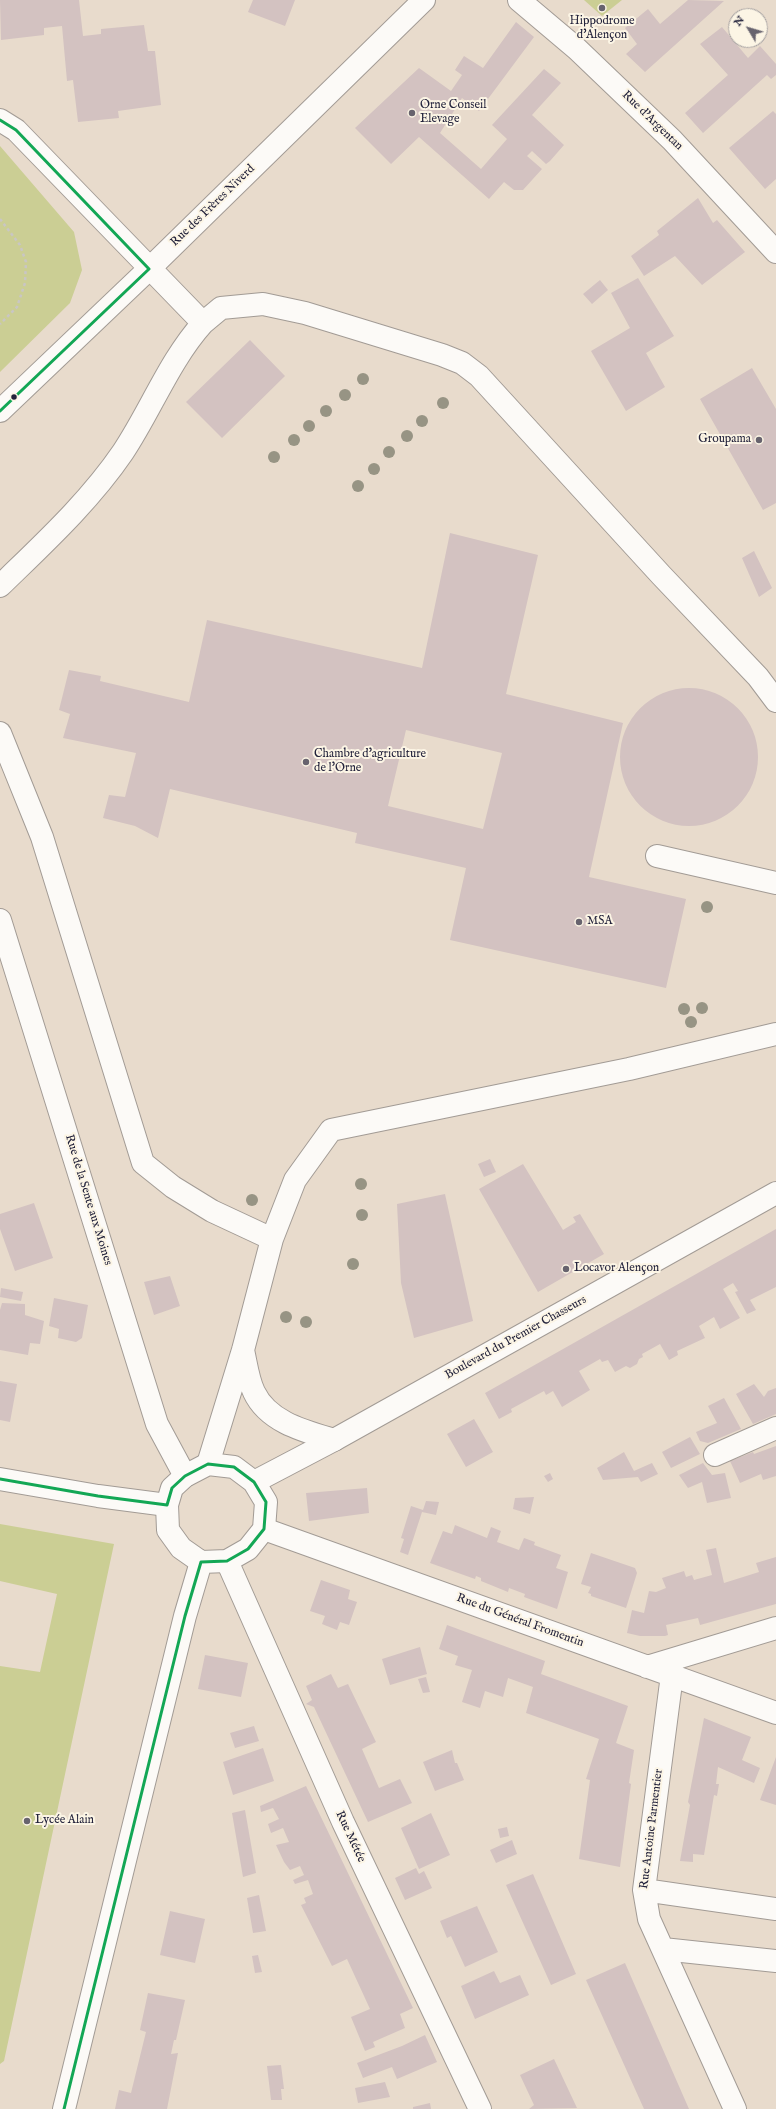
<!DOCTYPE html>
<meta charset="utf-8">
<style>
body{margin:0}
#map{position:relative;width:776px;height:2109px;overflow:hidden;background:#e8dbcc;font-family:"IM FELL English",serif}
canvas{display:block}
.north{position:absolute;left:728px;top:8px;width:40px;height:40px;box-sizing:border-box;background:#fcf5e5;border:1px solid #a5a1a1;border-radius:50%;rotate:308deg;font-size:11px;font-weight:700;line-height:16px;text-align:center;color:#22223b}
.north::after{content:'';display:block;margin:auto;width:14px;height:18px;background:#67636e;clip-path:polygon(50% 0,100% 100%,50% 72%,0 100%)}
</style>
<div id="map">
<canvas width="776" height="2109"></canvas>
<div class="north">N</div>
</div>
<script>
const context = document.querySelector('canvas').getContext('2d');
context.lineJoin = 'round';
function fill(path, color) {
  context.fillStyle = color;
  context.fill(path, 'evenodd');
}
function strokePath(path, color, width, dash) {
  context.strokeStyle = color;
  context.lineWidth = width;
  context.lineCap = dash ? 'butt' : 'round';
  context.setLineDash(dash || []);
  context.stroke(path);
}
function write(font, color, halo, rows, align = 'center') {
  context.font = font + ' "IM FELL English",serif';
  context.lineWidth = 4;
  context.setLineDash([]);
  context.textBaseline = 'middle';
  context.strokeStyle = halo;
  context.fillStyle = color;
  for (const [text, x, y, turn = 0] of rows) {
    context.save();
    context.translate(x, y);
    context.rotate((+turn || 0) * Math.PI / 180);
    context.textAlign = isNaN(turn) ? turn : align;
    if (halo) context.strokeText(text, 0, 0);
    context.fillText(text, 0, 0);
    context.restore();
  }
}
const green = new Path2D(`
 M584 0H622L602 16Z
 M0 146 74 232 82 270 70 303 0 372Z
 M0 1524 114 1544 4 2061 0 2064V1666L40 1672 57 1594 0 1581Z`);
const building = new Path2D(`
 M0 0H79L83 36 101 34V29L144 25 148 51H155L161 105 118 111 119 118 78 122 73 80 67 81 62 26 44 28V35L1 40Z
 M253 0H295L285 26 248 12Z
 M688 0 724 1 645 72 626 54 637 44 625 28 648 9 660 24Z
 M516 22 534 37 479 111 462 98 440 133 481 169 507 139 492 125 544 69 561 83 532 115 564 145 550 161 546 164 532 151 527 156 542 169 523 190H514L504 182 489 199 419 137 391 164 355 128 419 68 451 91 462 75 455 70 464 56 483 68Z
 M722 27 748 58 760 46 776 64V75L771 79 767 75 703 133 685 113 728 75 700 44Z
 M773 111 776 114V179L765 189 729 148Z
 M698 198 713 223 717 220 745 252 702 285 675 256 644 276 631 256 659 235 657 231Z
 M638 278 674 336 646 353 665 387 626 411 591 351 630 328 611 293Z
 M600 280 608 290 592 304 583 294Z
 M250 340 285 376 222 438 186 402Z
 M752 368 776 409V503L763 510 700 399Z
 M450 533 538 555 506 694 623 723 589 877 686 899 666 988 450 940 466 868 355 843 357 833 170 789 158 838 135 826 103 818 109 795 125 797 136 753 63 738 70 714 59 710 69 670 101 676 100 681 189 702 207 620 422 668ZM406 730 502 753 483 829 388 806Z
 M754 551 772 588 759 597 742 558Z
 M620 757a69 69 0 1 1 138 0a69 69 0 1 1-138 0Z
 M490 1159 496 1172 484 1177 478 1164Z
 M523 1164 563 1230 576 1222 573 1217 580 1214 604 1254 538 1292 479 1189Z
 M445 1194 473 1321 414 1338 401 1283 397 1204Z
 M34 1203 53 1258 15 1271 0 1229V1214Z
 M776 1229V1287L750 1300 756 1310 747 1314 735 1292 738 1291 733 1283 723 1289 740 1318 720 1329 714 1317 699 1326 705 1338 677 1351 678 1355 669 1360 660 1344 642 1354 643 1357 639 1359 637 1364 630 1368 626 1366 615 1372 608 1360 602 1362 600 1359 579 1371 590 1390 562 1407 553 1391 546 1395 544 1391 511 1409 512 1412 499 1419 485 1393Z
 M170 1276 180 1306 154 1315 144 1282Z
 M1 1288 23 1292 21 1301 0 1297Z
 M54 1298 88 1305 82 1338 76 1342 58 1338 59 1329 49 1326Z
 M2 1303 25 1304V1315L44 1321 40 1344 30 1343 28 1355 0 1350V1310Z
 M0 1381 17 1384 10 1422 0 1420Z
 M754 1384 764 1397 768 1391 776 1388V1414L753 1424 736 1394Z
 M724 1398 741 1429 708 1443 700 1441 696 1432 717 1423 708 1406Z
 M474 1419 493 1452 466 1467 447 1434Z
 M690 1437 700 1454 671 1468 662 1452Z
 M776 1446V1476L763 1480 761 1474 740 1483 730 1461 753 1452 754 1454Z
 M624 1452 634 1471 652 1463 658 1474 641 1482 638 1477 603 1480 597 1468Z
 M703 1463 712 1475 725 1473 731 1498 707 1503 702 1482 688 1488 679 1475Z
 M550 1473 553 1479 548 1482 544 1476Z
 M367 1488 369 1513 309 1521 306 1493Z
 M534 1497 530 1514 513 1509 515 1498Z
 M426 1501 439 1502 436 1515 422 1512 408 1555 400 1552 404 1539 401 1538 411 1506 423 1510Z
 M455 1525 487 1538 491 1527 501 1531 497 1542 519 1550 524 1538 535 1542 534 1545 561 1555 556 1568 568 1572 557 1609 524 1597 525 1594 509 1588 508 1592 481 1581V1578L476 1576 475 1579 430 1563 443 1531 452 1534Z
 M716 1548 724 1583 759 1572 756 1563 776 1557V1604L700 1625 698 1618 666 1625 668 1635 665 1636H640L627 1633 632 1610 644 1613 649 1591 656 1592 666 1588 662 1578 684 1571 686 1577 692 1575 694 1580 712 1575 706 1550Z
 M591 1553 635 1568 637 1573 626 1608 591 1596V1594L588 1593 591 1587 581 1584Z
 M321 1580 350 1590 348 1599 357 1602 349 1625 340 1622 337 1630 322 1624 325 1616 310 1611Z
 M447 1625 545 1661 541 1674 628 1706 616 1743 634 1750 629 1783 631 1784 620 1867 579 1859 590 1780 586 1779 599 1739 526 1713 533 1687 508 1678 503 1697 485 1691 480 1708 462 1702 472 1670 455 1665 458 1656 439 1649Z
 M420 1647 427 1674 390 1685 382 1659Z
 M205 1655 248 1663 241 1697 198 1689Z
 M331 1674 338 1688 348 1684 376 1742 362 1749 379 1788 400 1779 412 1803 368 1822 314 1707 306 1704 312 1700 306 1686Z
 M426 1677 430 1692 423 1693 418 1679Z
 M704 1718 751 1737 742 1760 760 1768 754 1783 718 1767 716 1784H719L717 1796 714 1795 704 1855 693 1854V1862L680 1861 690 1805 688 1802Z
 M254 1726 259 1741 235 1748 230 1733Z
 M263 1748 274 1781 233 1795 223 1762Z
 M452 1750 455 1763H457L464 1780 435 1791 423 1762Z
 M776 1757V1805L760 1800Z
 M306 1786 413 2008 400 2014 405 2028 373 2042 375 2047 365 2051 351 2017 370 2009 347 1959 332 1966 301 1905 306 1903 304 1898 313 1894 308 1880 295 1884 293 1880 304 1875 300 1866 290 1870 284 1862 276 1845 289 1842 283 1828 271 1833 268 1824 279 1819 273 1808 261 1812 260 1806Z
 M245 1810 256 1873 243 1877 232 1813Z
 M431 1813 450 1855 419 1869 401 1828Z
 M507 1827 509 1836 500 1838 498 1829Z
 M512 1840 517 1854 496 1863 490 1850Z
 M416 1868 419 1874 424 1871 432 1888 405 1900 395 1878Z
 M533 1874 576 1974 551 1985 506 1885Z
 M259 1895 266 1931 253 1933 247 1898Z
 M477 1906 498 1952 465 1967 451 1936 447 1938 440 1921Z
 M170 1911 205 1919 195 1963 160 1955Z
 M258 1955 262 1972 255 1973 252 1956Z
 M625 1963 689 2109H644L586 1980Z
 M494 1971 500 1983 520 1975 529 1995 475 2019 461 1986Z
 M148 1993 185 2000 176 2040H174L171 2054 178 2053 167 2109H115L119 2090 131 2093 146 2032 140 2030Z
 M425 2035 437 2062 397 2079 392 2067 363 2078 357 2063 402 2046Z
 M554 2059 577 2108 529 2109 534 2105 520 2075Z
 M281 2065 284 2089H281L282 2100H271L267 2066Z
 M385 2082 390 2097 358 2103 355 2088Z
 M430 2103 431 2109H413V2107Z`);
const path = new Path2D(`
 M0 219 20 245 26 262 25 283 17 307 0 324`);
const minor = new Path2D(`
 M0 120 16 130 203 323 221 308 263 304 305 313 442 355 462 363 479 376 661 575 758 677 776 701
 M0 411 149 269 424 0
 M0 586C43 544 89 502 123 452 151 410 169 361 203 323
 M0 733 42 837 143 1163 173 1187 212 1211 272 1239
 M657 856 776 883
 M0 920 157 1424 185 1476
 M243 1350C246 1363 248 1380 254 1392 268 1422 304 1431 334 1440
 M715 1455 776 1428
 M208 1464 243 1350 272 1239 295 1180 331 1130 629 1069 776 1034
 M0 1479 98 1496 167 1505
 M264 1529 776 1713
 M227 1561 343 1822 480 2109
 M647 1667 776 1628
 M672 1675 644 1890 649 1919 735 2109
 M644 1890 776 1909
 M663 1949 776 1961`);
const major = new Path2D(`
 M519 0 577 49 672 140 776 252
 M208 1464 234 1467 254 1482 266 1502 264 1529 248 1549 227 1561 201 1562 181 1548 168 1530 167 1505 172 1488 185 1476Z
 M254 1482 334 1440 776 1193
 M64 2109 185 1616 201 1562`);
const bus1 = new Path2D(`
 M0 120 16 130 149 269 0 411
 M0 1479 98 1496 167 1505 172 1488 185 1476 208 1464 234 1467 254 1482 266 1502 264 1529 248 1549 227 1561 201 1562 185 1616 64 2109`);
const trees = [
 [363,379],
 [345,395],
 [443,403],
 [326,411],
 [422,421],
 [309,426],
 [407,436],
 [294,440],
 [389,452],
 [274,457],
 [374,469],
 [358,486],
 [707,907],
 [702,1008],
 [684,1009],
 [691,1022],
 [361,1184],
 [252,1200],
 [362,1215],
 [353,1264],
 [286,1317],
 [306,1322]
];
const markers = [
 [602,8,4,"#67636e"],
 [412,113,4,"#67636e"],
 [14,397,3.5,"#22223b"],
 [759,440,4,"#67636e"],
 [306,762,4,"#67636e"],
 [579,922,4,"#67636e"],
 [566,1269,4,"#67636e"],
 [27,1821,4,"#67636e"]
];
const poiNames = [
 ["Hippodrome",602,22,"center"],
 ["d'Alençon",602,36,"center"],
 ["Orne Conseil",420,106],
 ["Elevage",420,120],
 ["Groupama",751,440,"right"],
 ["Chambre d'agriculture",314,755],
 ["de l'Orne",314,769],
 ["MSA",587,922],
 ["Locavor Alençon",574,1269],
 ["Lycée Alain",35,1821]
];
const streetNames = [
 ["Rue d'Argentan",652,121,44],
 ["Rue des Frères Niverd",213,206,-44],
 ["Rue de la Sente aux Moines",88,1200,73],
 ["Boulevard du Premier Chasseurs",516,1338,-29],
 ["Rue du Général Fromentin",520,1621,20],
 ["Rue Antoine Parmentier",652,1829,-83],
 ["Rue Métée",350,1837,65]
];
fill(green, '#cbce94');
fill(building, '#d3c2c1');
strokePath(minor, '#a29b95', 24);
strokePath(major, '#a29b95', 24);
strokePath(path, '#c9c6c4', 2.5, [3, 3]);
strokePath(minor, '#fcfaf7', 22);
strokePath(major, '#fcfaf7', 22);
strokePath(bus1, '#13a755', 3);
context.fillStyle = '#979484';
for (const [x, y] of trees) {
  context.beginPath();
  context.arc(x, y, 6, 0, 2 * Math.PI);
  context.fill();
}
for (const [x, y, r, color] of markers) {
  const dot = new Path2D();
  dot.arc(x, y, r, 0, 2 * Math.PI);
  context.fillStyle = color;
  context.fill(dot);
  strokePath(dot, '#fcf5e5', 1.5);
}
write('12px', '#22223b', '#fcf5e5', poiNames, 'left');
write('12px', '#22223b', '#fcf5e5', streetNames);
</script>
